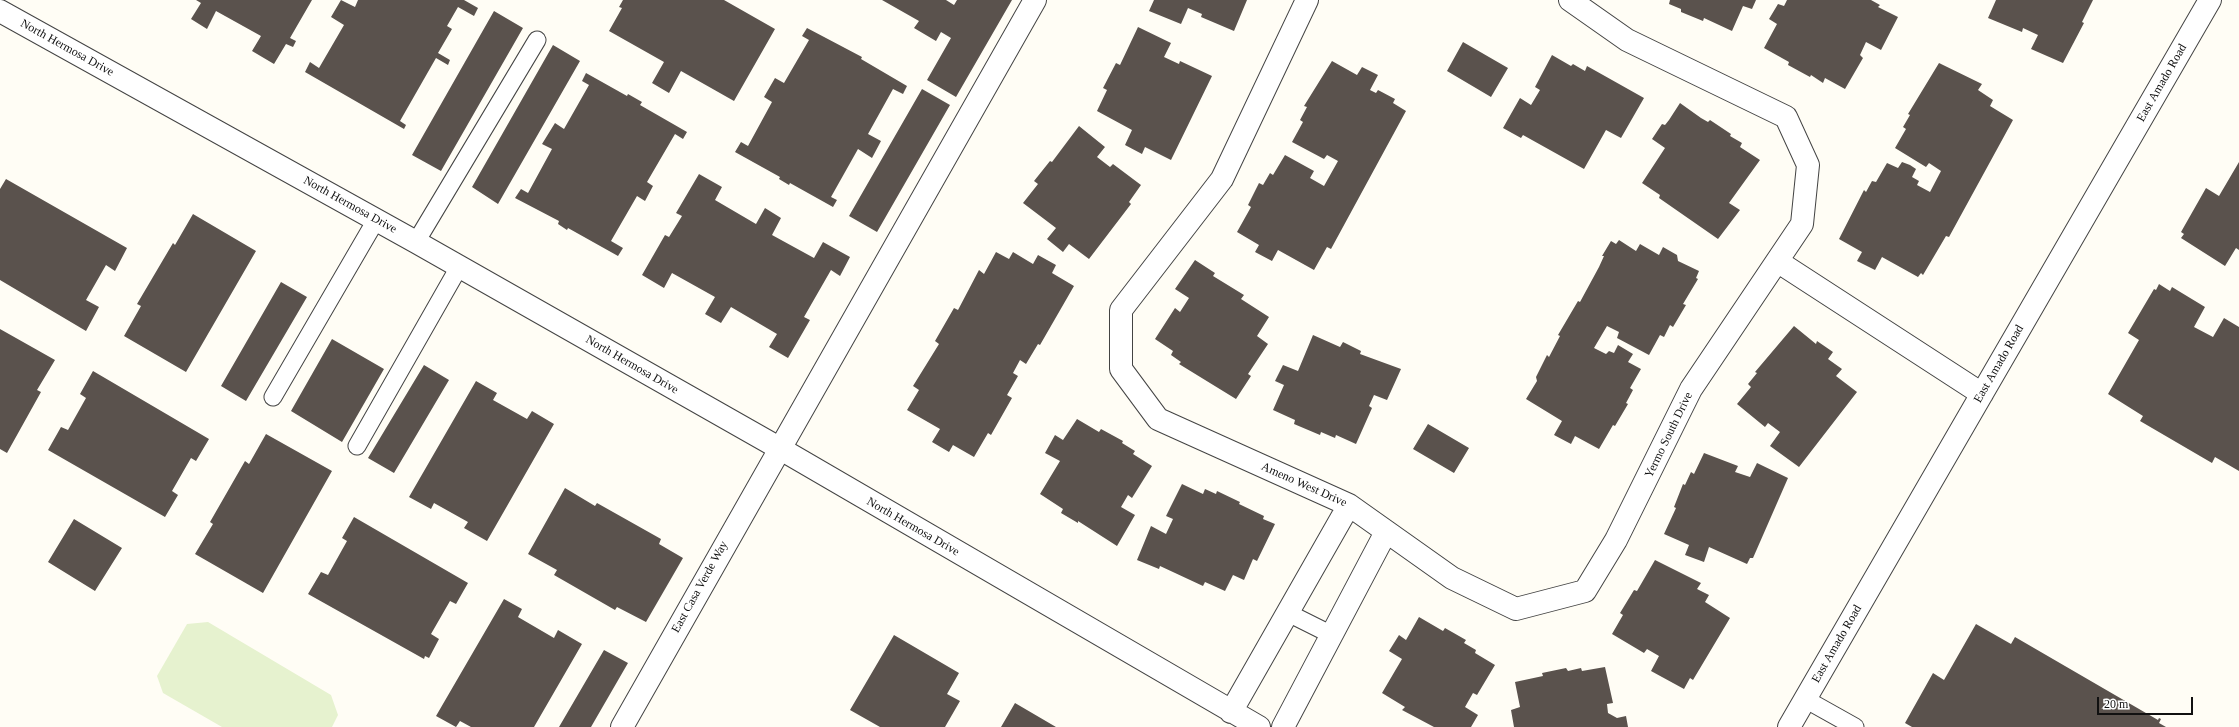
<!DOCTYPE html>
<style>
body{margin:0}
#map{position:relative;width:2239px;height:727px;overflow:hidden;background:#fffdf5;font-family:"Times New Roman",serif}
canvas{display:block}
.scale{position:absolute;left:2097px;top:697px;width:96px;height:18px;box-sizing:border-box;border:2px solid #111;border-top:0;padding-left:5px;font-size:12px;line-height:14px;white-space:nowrap;color:#111;-webkit-text-stroke:3px #fff;paint-order:stroke}
</style>
<div id="map">
<canvas width="2239" height="727"></canvas>
<div class="scale">20 m</div>
</div>
<script>
const context = document.querySelector('canvas').getContext('2d');
context.lineJoin = 'round';
function fill(path, color) {
  context.fillStyle = color;
  context.fill(path, 'evenodd');
}
function strokePath(path, color, width, dash) {
  context.strokeStyle = color;
  context.lineWidth = width;
  context.lineCap = dash ? 'butt' : 'round';
  context.setLineDash(dash || []);
  context.stroke(path);
}
function write(font, color, halo, rows, align = 'center') {
  context.font = font + ' "Times New Roman",serif';
  context.lineWidth = 4;
  context.setLineDash([]);
  context.textBaseline = 'middle';
  context.strokeStyle = halo;
  context.fillStyle = color;
  for (const [text, x, y, turn = 0] of rows) {
    context.save();
    context.translate(x, y);
    context.rotate((+turn || 0) * Math.PI / 180);
    context.textAlign = isNaN(turn) ? turn : align;
    if (halo) context.strokeText(text, 0, 0);
    context.fillText(text, 0, 0);
    context.restore();
  }
}
const pitch = new Path2D(`
 M208 622 331 695 338 715 332 727H222L163 693 157 676 187 624Z`);
const building = new Path2D(`
 M196 0H312L290 38 296 41 293 47 286 44 274 64 252 51 261 36 216 11 207 29 191 19 201 3Z
 M341 0 355 7 358 0H464L478 8 474 16 458 7 447 26 452 29 438 53 450 60 448 65 436 58 400 121 406 125 404 129 305 72 310 62 319 68 344 25 331 17Z
 M623 0H724L775 29 734 101 681 71 669 93 652 83 664 62 609 31 622 8 619 7Z
 M882 0H946L954 5 957 0H1012L956 97 927 80 951 38 941 32 936 41 914 28 919 21Z
 M1154 0H1247L1234 31 1201 17 1202 14 1188 8 1181 24 1149 11Z
 M1670 0H1756L1752 9 1743 6 1732 31 1704 18 1703 21 1681 12V9L1669 4Z
 M1787 0H1871L1880 5 1878 7 1898 17 1881 50 1866 42 1860 55 1863 58 1845 89 1825 78 1823 83 1811 75 1810 77 1788 65 1789 62 1764 48 1777 24 1769 19 1778 4 1784 6Z
 M1996 0H2093L2082 22 2084 23 2063 63 2031 49 2038 35 2023 28 2022 32 1988 18Z
 M494 11 523 28 441 171 412 155Z
 M1138 27 1171 43 1164 57 1179 64 1180 61 1212 76 1171 160 1145 147 1142 154 1125 145 1132 130 1097 111 1107 90 1103 88 1116 63 1120 65Z
 M807 28 862 57 861 59 907 86 903 94 893 89 868 134 881 141 872 158 858 149 831 197 837 200 833 207 790 183 789 185 779 179 780 177 735 152 741 142 748 146 772 102 764 97 775 78 784 83 809 40 802 36Z
 M1463 42 1508 68 1491 97 1447 71Z
 M553 45 580 61 498 204 472 187Z
 M1552 55 1571 66 1573 64 1585 71 1587 66 1644 98 1621 138 1606 130 1584 169 1523 135 1521 138 1503 128 1520 98 1531 105 1540 90 1535 87Z
 M1332 61 1357 75 1362 67 1378 75 1370 90 1376 93 1378 90 1395 99 1393 103 1406 111 1331 249 1327 247 1314 270 1278 250 1272 261 1255 252 1259 245 1237 232 1251 207 1248 205 1259 183 1263 185 1270 173 1273 175 1285 155 1314 171 1310 178 1324 186 1338 161 1327 155 1324 159 1292 142 1303 122 1300 120 1307 107 1304 106Z
 M1939 63 1982 84 1978 90 1993 100 1990 106 2013 120 1949 237 1946 236 1923 275 1921 273 1918 277 1882 257 1875 270 1857 261 1862 252 1839 239 1864 190 1866 192 1872 181 1876 182 1887 163 1898 168 1902 162 1910 165 1916 169 1912 177 1919 181 1917 185 1930 192 1941 171 1929 163 1926 167 1895 148 1906 129 1903 127 1910 115 1908 114Z
 M586 73 627 96 628 94 642 102 640 105 687 132 683 139 675 134 647 182 653 186 645 201 637 196 611 241 623 248 618 256 568 228 567 230 558 224 559 221 515 198 521 189 528 193 552 149 542 144 555 123 564 129 589 85 582 81Z
 M922 89 950 105 877 232 849 216Z
 M1680 103 1701 118 1708 122 1710 120 1731 134 1730 136 1742 143 1740 147 1760 160 1729 203 1740 210 1718 239 1659 198 1660 195 1642 183 1665 148 1652 139 1662 124 1665 125 1669 120Z
 M1079 126 1105 147 1097 157 1110 167 1113 164 1141 185 1129 202 1131 204 1089 259 1069 244 1063 252 1047 239 1056 228 1023 203 1038 184 1034 181 1050 161 1052 162Z
 M2239 162V250L2236 248 2225 266 2181 238 2184 234 2181 232 2206 188 2219 196Z
 M699 174 722 187 715 200 756 224 765 208 781 218 772 235 814 258 823 242 850 257 840 276 831 270 804 317 810 320 788 358 769 347 777 334 731 307 721 323 705 314 715 297 672 273 664 288 642 275 665 235 669 237 682 216 676 213Z
 M6 179 127 248 115 271 106 265 86 300 99 307 86 331 0 280V189Z
 M193 214 256 251 186 372 124 336 141 306 137 304 173 243 175 245Z
 M1619 240 1636 251 1640 244 1659 255 1663 247 1677 255 1678 261 1699 271 1696 278 1698 279 1683 304 1686 305 1673 327 1670 325 1664 337 1660 335 1649 355 1617 338 1619 332 1607 326 1594 348 1606 354 1609 351 1614 353 1618 345 1633 354 1628 362 1641 369 1630 388 1633 390 1626 403 1628 404 1615 426 1613 425 1599 449 1575 436 1571 444 1554 435 1562 421 1526 399 1537 381 1536 377 1547 355 1549 357 1560 336 1558 335 1578 301 1580 302 1599 267 1604 256H1602L1611 241 1616 244Z
 M996 252 1009 259 1013 252 1033 264 1038 255 1056 265 1052 273 1074 286 1040 345 1038 344 1026 364 1020 360 1013 373 1018 376 1007 395 1012 398 991 435 988 433 974 457 953 445 949 452 932 442 940 429 907 410 919 390 913 386 939 344 935 341 954 308 958 310 979 270 984 274Z
 M1195 260 1215 273 1213 276 1244 295 1241 299 1269 317 1257 336 1268 344 1248 374 1251 376 1236 399 1179 364 1181 362 1171 355 1173 351 1155 339 1175 308 1180 312 1189 298 1175 289Z
 M281 282 307 297 246 401 221 386Z
 M2159 284 2170 291 2172 287 2205 307 2194 327 2213 337 2224 318 2239 327V471L2215 457 2212 463 2140 421 2143 416 2108 394 2139 340 2128 333 2154 289 2156 290Z
 M1794 326 1816 344 1817 341 1833 352 1828 359 1842 369 1836 376 1857 392 1799 467 1770 446 1780 432 1768 423 1765 427 1737 404 1751 387 1748 384 1757 373 1755 372Z
 M0 329 55 360 37 390 41 392 7 453 0 449Z
 M1313 335 1340 347 1343 342 1361 351 1360 354 1401 369 1387 400 1374 395 1369 406 1372 408 1356 444 1336 435 1335 438 1321 432 1320 435 1294 424 1295 420 1273 410 1284 385 1275 381 1283 365 1298 371Z
 M332 339 384 369 342 442 291 411Z
 M424 365 449 380 394 473 368 458Z
 M93 371 209 439 196 461 191 458 172 491 178 495 165 517 48 450 61 427 68 430 86 398 80 394Z
 M476 381 497 393 493 400 527 419 532 411 554 424 487 541 464 528 468 522 434 503 431 509 409 497Z
 M1077 419 1099 432 1101 429 1123 441 1122 443 1135 451 1133 454 1152 466 1132 498 1128 495 1121 507 1135 515 1117 546 1078 521V523L1061 513 1063 509 1040 494 1060 461 1045 453 1055 435 1063 440Z
 M1428 424 1469 448 1454 473 1413 449Z
 M266 434 332 471 263 593 195 554 213 524 210 522 245 461 249 464Z
 M1704 453 1738 466 1735 472 1750 477 1757 463 1788 478 1753 558H1750L1747 564 1709 547 1704 562 1685 555 1689 545 1664 534 1676 508 1674 507 1683 484 1685 485 1691 472 1694 474Z
 M1182 484 1203 494 1205 489 1216 494 1217 491 1240 502 1239 504 1264 516 1263 519 1275 524 1257 561 1253 559 1244 580 1233 575 1225 591 1205 582 1203 586 1160 566 1159 569 1137 560 1151 526 1166 534 1173 519 1166 516Z
 M565 488 595 506 597 503 661 539 659 544 683 558 646 622 617 607 615 610 554 575 557 570 528 554Z
 M354 517 468 583 456 604 450 601 431 634 439 639 429 658 425 656 424 659 308 594 321 572 328 575 347 541 342 538Z
 M74 519 122 548 95 591 48 562Z
 M1655 560 1701 583 1697 589 1709 595 1705 602 1730 618 1693 680 1690 678 1684 689 1651 671 1659 656 1647 649 1644 653 1612 634 1623 615 1620 613 1634 590 1637 591Z
 M504 599 522 609 518 617 554 638 558 630 582 644 534 727H471L460 721 456 727 436 716Z
 M1419 617 1443 631 1445 628 1466 640 1464 643 1476 650 1475 653 1495 665 1477 695 1473 693 1465 707 1478 715 1471 727H1434L1402 710 1405 707 1382 693 1402 659 1389 651 1399 635 1406 640Z
 M1976 624 2011 644 2015 637 2158 720 2159 718 2161 719 2159 723 2166 727H1912L1905 723 1933 673 1944 680Z
 M894 635 959 673 947 694 960 701 945 727H880L850 710Z
 M604 650 628 663 591 727H559Z
 M1605 667 1613 703 1607 704 1608 713 1617 718 1626 716 1628 727H1514L1511 710 1520 707 1515 682 1543 676 1542 673 1566 668 1568 671 1581 668 1582 671Z
 M1015 703 1056 727H1001Z`);
const service = new Path2D(`
 M416 242 537 40
 M273 397 376 220
 M357 446 459 267
 M1288 613 1332 635
 M1805 699 1855 727`);
const minor = new Path2D(`
 M1307 0 1222 179 1121 310V369L1158 419 1349 505 1452 578 1516 609 1585 591 1616 540 1691 389 1802 224 1808 165 1786 117 1627 40 1570 0
 M0 11 416 242 779 448 1259 727
 M1777 261 1982 394
 M1231 712 1349 505
 M622 727 1035 0
 M1283 727 1386 532
 M1789 727 2210 0`);
const streetNames = [
 ["North Hermosa Drive",67,48,29],
 ["East Amado Road",2162,83,-60],
 ["North Hermosa Drive",350,205,29],
 ["East Amado Road",1999,364,-60],
 ["North Hermosa Drive",632,365,30],
 ["Yermo South Drive",1669,435,-64],
 ["Ameno West Drive",1304,485,24],
 ["North Hermosa Drive",913,527,30],
 ["East Casa Verde Way",700,587,-61],
 ["East Amado Road",1837,644,-60]
];
fill(pitch, '#e6f2cf');
fill(building, '#5a524d');
strokePath(service, '#444', 19);
strokePath(minor, '#444', 24);
strokePath(service, '#fff', 17);
strokePath(minor, '#fff', 22);
write('12px', '#111', '#fff', streetNames);
</script>
